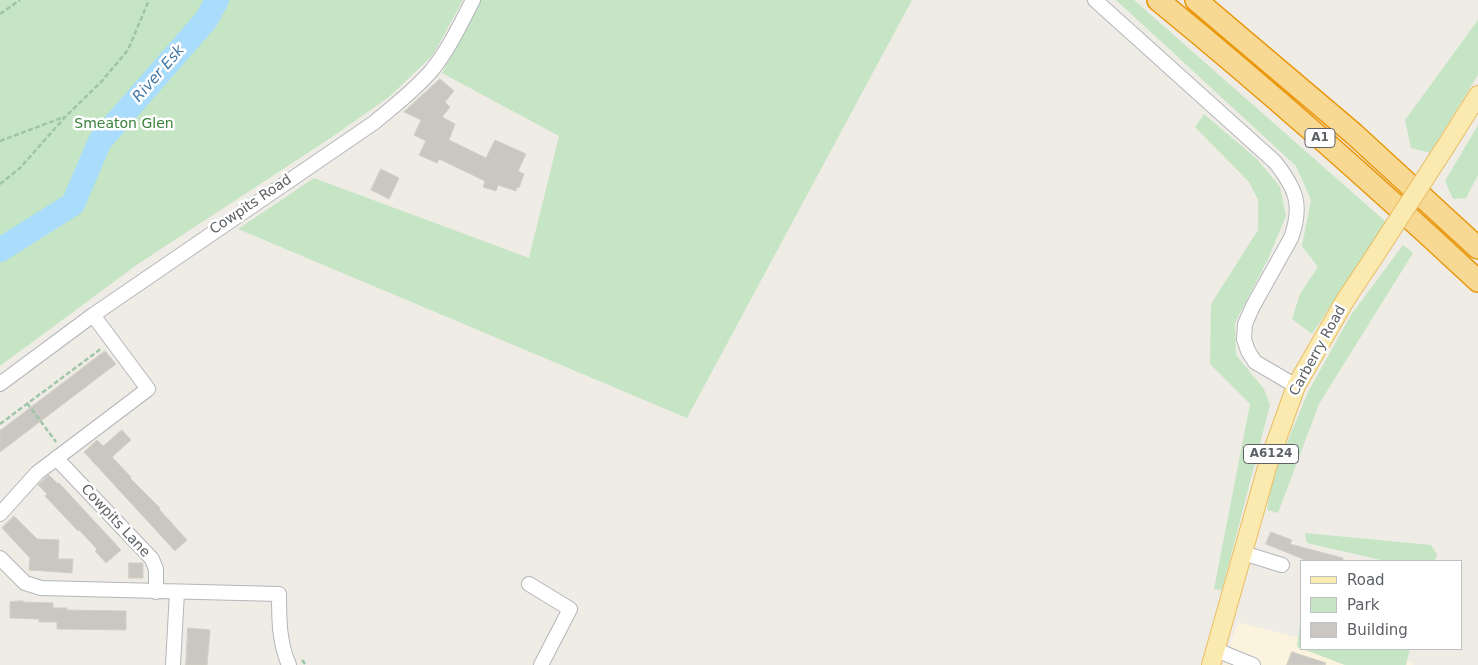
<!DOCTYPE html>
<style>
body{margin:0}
#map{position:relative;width:1478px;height:665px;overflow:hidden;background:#efece6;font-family:"DejaVu Sans",sans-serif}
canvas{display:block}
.legend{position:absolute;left:1300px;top:560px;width:162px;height:90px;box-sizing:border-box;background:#fff;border:1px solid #bec0c1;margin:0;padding:6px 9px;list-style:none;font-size:15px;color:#5d6165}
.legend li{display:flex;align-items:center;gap:10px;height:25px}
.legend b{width:25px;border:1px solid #bec0c1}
</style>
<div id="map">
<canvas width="1478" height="665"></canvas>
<ul class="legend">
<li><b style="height:6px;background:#fbeaaf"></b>Road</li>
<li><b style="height:14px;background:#c6e5c4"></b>Park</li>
<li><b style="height:14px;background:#cac7c2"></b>Building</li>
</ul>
</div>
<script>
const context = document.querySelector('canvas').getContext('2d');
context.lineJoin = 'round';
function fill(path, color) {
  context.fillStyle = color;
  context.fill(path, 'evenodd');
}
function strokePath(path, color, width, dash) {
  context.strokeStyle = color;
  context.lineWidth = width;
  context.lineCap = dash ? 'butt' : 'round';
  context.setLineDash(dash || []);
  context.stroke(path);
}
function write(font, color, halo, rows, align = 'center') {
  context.font = font + ' "DejaVu Sans",sans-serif';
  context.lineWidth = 5;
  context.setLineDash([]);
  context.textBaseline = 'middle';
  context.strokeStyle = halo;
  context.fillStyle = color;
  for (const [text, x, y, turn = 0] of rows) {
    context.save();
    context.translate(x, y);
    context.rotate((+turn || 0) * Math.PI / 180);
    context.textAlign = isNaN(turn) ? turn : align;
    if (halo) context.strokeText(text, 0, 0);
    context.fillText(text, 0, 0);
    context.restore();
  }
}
const commercial = new Path2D(`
 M1238 622 1302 639V649H1347L1413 663V665H1223Z`);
const green = new Path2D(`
 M0 0H463L433 55 389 97 332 137 138 264 0 366Z
 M481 0H912L687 418 238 229 314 178 529 258 559 136 442 73Z
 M1116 0H1134L1386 222 1312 334 1292 319 1300 294 1318 267 1302 246 1311 200 1296 166Z
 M1478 20V75L1430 153 1411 148 1405 120Z
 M1204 114 1257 159 1280 187 1286 216 1268 259 1235 323 1236 355 1264 389 1270 405 1222 590 1214 589 1250 404 1210 364 1211 304 1258 230V200L1249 182 1195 127Z
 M1478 125V175L1466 198 1453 199 1445 181Z
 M1403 245 1413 253 1319 404 1278 513 1267 510 1272 479 1308 392 1351 315Z
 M1305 533 1431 545 1437 554 1435 561H1385L1307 543Z
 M1301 615 1302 649H1410L1406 665H1345L1297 647Z`);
const river = new Path2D(`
 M0 250 73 204 100 141 206 20 217 0`);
const building = new Path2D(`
 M440 79 454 91 445 102 450 107 442 117 455 124 449 140 486 158 495 140 526 154 518 171 524 174 519 188 517 187 516 191 498 185 496 191 483 187 485 181 439 159 437 163 419 155 426 141 414 135 421 120 404 112Z
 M381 169 399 178 389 199 371 190Z
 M105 351 116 364 0 452V431Z
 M122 430 131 440 112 457 131 477 130 478 160 508 159 509 187 540 175 551 84 452 97 440 103 446Z
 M49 475 58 484 59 483 121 550 106 563 95 551 97 549 79 530 78 531 45 496 47 494 38 485Z
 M14 516 37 539 59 540 58 559H73L72 573 29 570 30 558 2 528Z
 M1271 532 1292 540 1290 544 1343 558V561H1302L1303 559 1266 544Z
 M129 563H143V578H129Z
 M23 601V602L53 603V608H67V610L126 611V630L57 629V622H39V619L10 618V602Z
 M188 628 210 630 207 665H186Z
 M1292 652 1326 663 1325 665H1287Z`);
const path = new Path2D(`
 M0 14 20 0
 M0 141 64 117
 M0 184 20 168 66 116 101 82 128 50 149 0
 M27 403 56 442
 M0 424 102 348
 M302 660 306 665`);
const minor = new Path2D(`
 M1095 0 1275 162C1296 189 1303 205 1291 238L1253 306 1245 324 1244 339 1248 351 1255 362 1296 386
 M0 384 93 315 375 122C395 105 415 90 432 70 449 49 461 23 473 0
 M56 458 152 559 156 569V592
 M0 514 37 473 148 389 93 315
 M1243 553 1282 565
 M0 558 25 583 41 588 279 594C279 619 279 642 289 665
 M529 584 570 609 541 665
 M1216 650 1253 665
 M173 665 177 592`);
const major = new Path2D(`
 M1446 146 1478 95
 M1211 665 1268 464 1296 386 1346 299 1372 260`);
const highway = new Path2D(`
 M1158 0C1268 90 1374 184 1478 281
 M1196 0 1354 134 1478 248`);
const majorBridge = new Path2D(`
 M1372 260 1446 146`);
const shields = [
 [1320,138,30],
 [1271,454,55]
];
const shieldNames = [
 ["A1",1320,138],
 ["A6124",1271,454]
];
const parkNames = [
 ["Smeaton Glen",124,124]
];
const streetNames = [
 ["Cowpits Road",251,205,-34],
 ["Carberry Road",1318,351,-61],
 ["Cowpits Lane",115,521,47]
];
const waterNames = [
 ["River Esk",159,74,-49]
];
fill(commercial, '#fcf3de');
fill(green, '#c6e5c4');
strokePath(river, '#aadcfb', 24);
fill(building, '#cac7c2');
strokePath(building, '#d3cec4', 1);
strokePath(minor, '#b3b6ba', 16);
strokePath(major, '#eabd63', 20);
strokePath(highway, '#e9970c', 24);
strokePath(path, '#9ec6a6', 2.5, [5, 2.5]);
strokePath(minor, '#fff', 14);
strokePath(major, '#fbeaaf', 18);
strokePath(highway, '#f8d994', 21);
strokePath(majorBridge, '#eabd63', 20, []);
strokePath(majorBridge, '#fbeaaf', 18);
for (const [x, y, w] of shields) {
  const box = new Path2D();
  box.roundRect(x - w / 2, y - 9.5, w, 19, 4);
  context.fillStyle = '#fff';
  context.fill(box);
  strokePath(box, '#5d6165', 1);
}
write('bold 12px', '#5d6165', null, shieldNames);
write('14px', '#3a8139', '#fff', parkNames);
write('14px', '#5d6165', '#fff', streetNames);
write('italic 15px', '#4478a4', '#fff', waterNames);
</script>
